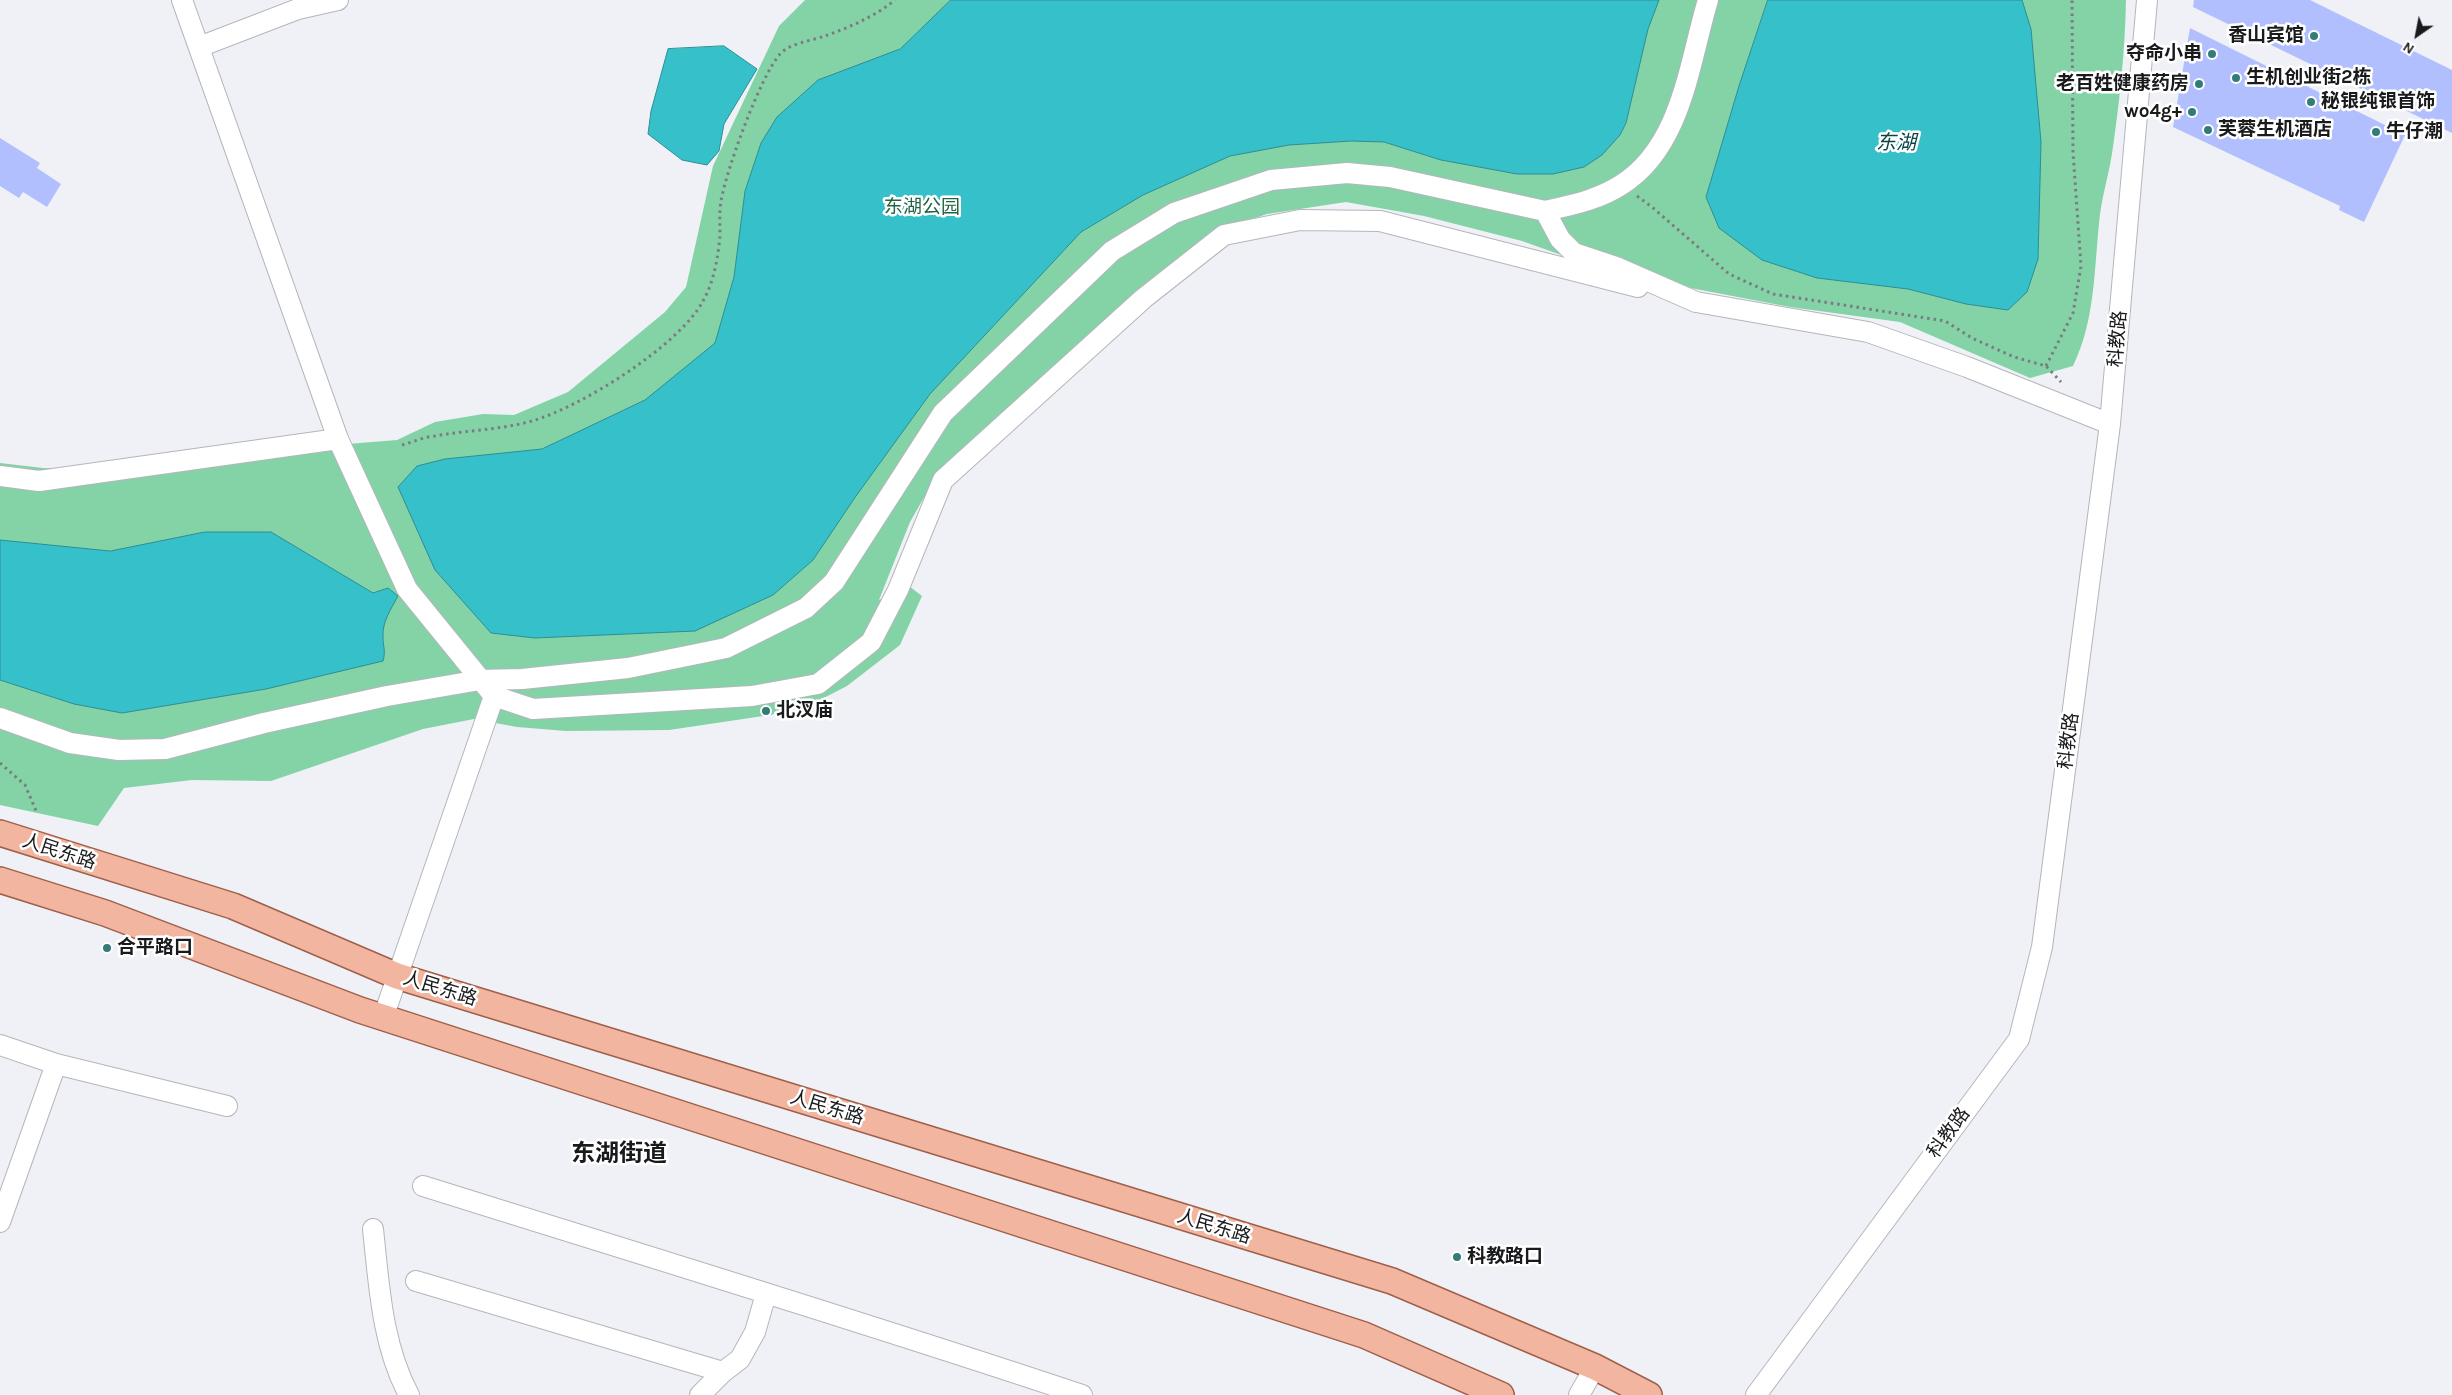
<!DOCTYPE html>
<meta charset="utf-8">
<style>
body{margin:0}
#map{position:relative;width:2452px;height:1395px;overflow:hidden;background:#eff1f6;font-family:Karla,sans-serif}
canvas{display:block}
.north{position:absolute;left:2392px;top:10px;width:50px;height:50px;-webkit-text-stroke:4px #fff;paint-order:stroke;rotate:213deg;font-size:14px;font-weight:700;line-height:20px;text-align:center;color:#191a1c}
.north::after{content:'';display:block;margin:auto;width:18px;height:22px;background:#191a1c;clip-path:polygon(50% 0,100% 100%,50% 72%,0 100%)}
</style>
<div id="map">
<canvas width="2452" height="1395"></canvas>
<div class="north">N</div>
</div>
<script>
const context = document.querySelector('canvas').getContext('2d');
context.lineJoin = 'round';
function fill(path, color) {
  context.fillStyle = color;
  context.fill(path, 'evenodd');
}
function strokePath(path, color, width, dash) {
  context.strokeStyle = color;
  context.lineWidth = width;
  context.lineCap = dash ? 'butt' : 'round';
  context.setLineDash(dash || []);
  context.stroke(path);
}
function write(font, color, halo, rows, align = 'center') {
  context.font = font + ' Karla,"Noto Sans SC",sans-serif';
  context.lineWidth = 5;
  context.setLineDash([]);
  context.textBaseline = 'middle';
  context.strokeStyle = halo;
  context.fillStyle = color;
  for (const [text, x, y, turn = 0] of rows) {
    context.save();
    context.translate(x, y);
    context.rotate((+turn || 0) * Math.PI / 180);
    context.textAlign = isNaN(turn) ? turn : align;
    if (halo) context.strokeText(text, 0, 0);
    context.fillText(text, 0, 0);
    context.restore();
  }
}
const green = new Path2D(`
 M805 0H2126C2125 50 2120 98 2113 147 2110 170 2103 192 2100 214 2094 266 2096 319 2073 366L2030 378 1900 322 1790 307 1612 273 1522 241 1424 216 1346 202 1267 214 1208 234 1143 287 938 473 910 522 879 600 909 586 922 596 900 645 847 686 808 706 770 715 669 730 566 731 517 727 474 719 423 729 271 781 192 780 124 788 98 826 0 805V463L43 468 89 469 249 452 397 440 435 422 483 414 514 415 568 392 665 312 686 287 713 166 779 26Z`);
const water = new Path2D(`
 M951 0H1659L1648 29 1626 123 1620 135 1602 155 1584 167 1553 174H1517L1441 160 1384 142 1351 141 1289 145 1230 156 1143 195 1081 232 930 394 856 496 813 560 773 595 695 631 535 638 491 633 435 570 398 487 417 466 445 459 542 449 645 400 715 343 734 277 745 191 761 143 777 117 818 80 900 49Z
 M1768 0H2022L2031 29 2041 142 2038 259 2027 292 2008 310 1966 304 1908 289 1817 278 1762 260 1719 228 1706 197 1739 86Z
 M724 46 757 69 724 124 719 151 707 165 682 160 648 134 651 111 668 49Z
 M205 532H271L373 593 388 588 398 596C391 609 382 622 383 637 383 647 386 651 383 661L266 689 122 713 74 704 0 680V540L110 551Z`);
const building = new Path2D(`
 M2194 0H2310L2452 70V133L2193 7Z
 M2190 28 2405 135 2364 222 2339 210 2340 206 2173 127Z
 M0 138 40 163 37 168 61 184 47 207 23 192 19 198 0 186Z`);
const path = new Path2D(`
 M1637 196 1652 207 1729 274 1773 294 1945 321 1972 338 2014 357 2046 366 2061 382
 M2046 366 2073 313 2081 266 2073 152 2072 0
 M402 445C413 442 424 437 435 436 467 430 500 430 532 421 581 407 679 346 703 301 714 282 718 257 720 236 720 224 719 213 721 201 726 171 760 77 780 54 790 43 811 41 825 36 850 27 874 17 895 0
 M0 763 25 785 37 813`);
const minor = new Path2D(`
 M182 0 338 439 407 589 494 696 533 709 752 696 818 684 871 642 898 590 943 480 1144 298 1224 235 1300 220 1380 221 1638 287
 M199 47 298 9 338 0
 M1545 211C1571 205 1598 200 1621 185 1682 147 1689 63 1708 0
 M0 476 39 481 338 439
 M0 718 70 743 119 750 165 749 264 723 387 696 480 680 522 679 628 668 726 648 806 608 834 582 943 413 1112 251 1174 213 1271 180 1347 173 1390 177 1545 211 1560 239 1574 253 1616 267 1696 302 1868 332 1967 367 2110 424
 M383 1018 494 696
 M0 1045 56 1064 227 1106
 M423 1186C643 1255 864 1322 1082 1395
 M0 1222 56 1064
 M373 1229C379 1285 382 1345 409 1395
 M416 1281 723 1372
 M700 1395 723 1372 740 1359 755 1332 766 1294
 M1579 1395 1595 1367
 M1756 1395 2019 1039 2042 947 2110 424 2147 0`);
const major = new Path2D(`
 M0 833 233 906 397 976 1392 1281 1595 1367 1649 1395
 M0 880 105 913 360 1010 1364 1335 1501 1395`);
const markers = [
 [2314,36,5,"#327b79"],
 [2212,54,5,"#327b79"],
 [2236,78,5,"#327b79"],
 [2199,84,5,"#327b79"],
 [2311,102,5,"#327b79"],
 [2192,112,5,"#327b79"],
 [2208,130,5,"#327b79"],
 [2376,132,5,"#327b79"],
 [766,711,5,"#327b79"],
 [107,948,5,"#327b79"],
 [1457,1257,5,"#327b79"]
];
const poiNames = [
 ["香山宾馆",2304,36,"right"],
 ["夺命小串",2202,54,"right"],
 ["生机创业街2栋",2246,78],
 ["老百姓健康药房",2189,84,"right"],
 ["秘银纯银首饰",2321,102],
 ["wo4g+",2182,112,"right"],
 ["芙蓉生机酒店",2218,130],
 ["牛仔潮",2386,132],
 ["北汊庙",776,711],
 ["合平路口",117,948],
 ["科教路口",1467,1257]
];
const parkNames = [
 ["东湖公园",922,208]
];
const streetNames = [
 ["科教路",2118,339,-85],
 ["科教路",2069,741,-83],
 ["人民东路",59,852,18],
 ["人民东路",440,989,17],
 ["人民东路",827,1108,17],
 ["科教路",1949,1133,-54],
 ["人民东路",1214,1227,17]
];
const waterNames = [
 ["东湖",1896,143]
];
const districtNames = [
 ["东湖街道",619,1154]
];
fill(green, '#83d3a7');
fill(water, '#36c0c9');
strokePath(water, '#2d8e95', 1);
fill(building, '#b1bfff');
strokePath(minor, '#b5b6bc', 22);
strokePath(major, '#a05f49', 28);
strokePath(path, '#7b7c7f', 3, [2.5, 4]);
strokePath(minor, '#fff', 20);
strokePath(major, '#f1b5a0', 25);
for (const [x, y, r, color] of markers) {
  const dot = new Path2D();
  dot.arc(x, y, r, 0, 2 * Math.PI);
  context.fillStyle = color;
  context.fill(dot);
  strokePath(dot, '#fff', 2);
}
write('bold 19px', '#191a1c', '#fff', poiNames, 'left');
write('19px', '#216544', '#fff', parkNames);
write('19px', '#191a1c', '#fff', streetNames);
write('italic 20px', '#074549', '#fff', waterNames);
write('bold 24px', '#191a1c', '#fff', districtNames);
</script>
